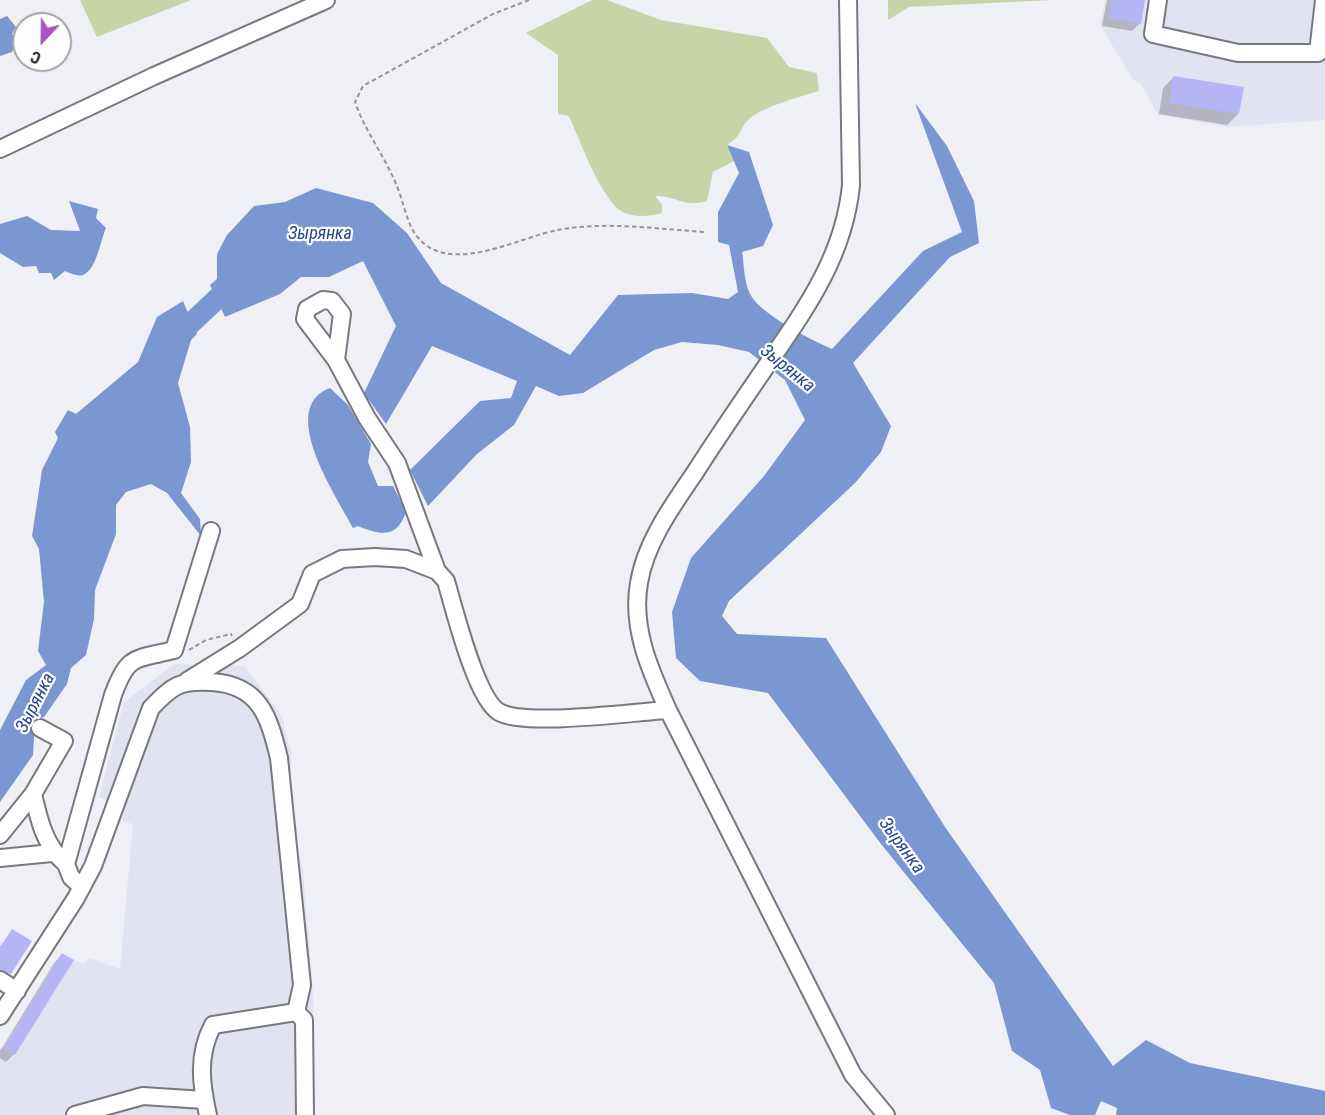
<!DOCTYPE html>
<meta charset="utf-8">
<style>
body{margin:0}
#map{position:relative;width:1325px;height:1115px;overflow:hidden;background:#efeff6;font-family:"Roboto Condensed",sans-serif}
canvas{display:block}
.north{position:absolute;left:12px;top:12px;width:60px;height:60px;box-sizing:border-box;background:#fdfdfe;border:2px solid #a3a3a4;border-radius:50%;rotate:202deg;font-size:16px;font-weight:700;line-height:24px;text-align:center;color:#1b1b1d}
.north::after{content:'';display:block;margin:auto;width:21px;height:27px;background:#a954c3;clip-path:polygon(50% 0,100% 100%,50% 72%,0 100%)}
</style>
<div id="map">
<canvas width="1325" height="1115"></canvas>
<div class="north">С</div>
</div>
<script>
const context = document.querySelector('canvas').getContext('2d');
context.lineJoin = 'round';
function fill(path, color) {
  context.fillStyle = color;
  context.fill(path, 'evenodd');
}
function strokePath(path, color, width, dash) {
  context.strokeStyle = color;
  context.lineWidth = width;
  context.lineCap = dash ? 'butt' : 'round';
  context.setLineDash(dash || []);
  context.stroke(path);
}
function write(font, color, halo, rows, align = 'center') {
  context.font = font + ' "Roboto Condensed",sans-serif';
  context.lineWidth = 4.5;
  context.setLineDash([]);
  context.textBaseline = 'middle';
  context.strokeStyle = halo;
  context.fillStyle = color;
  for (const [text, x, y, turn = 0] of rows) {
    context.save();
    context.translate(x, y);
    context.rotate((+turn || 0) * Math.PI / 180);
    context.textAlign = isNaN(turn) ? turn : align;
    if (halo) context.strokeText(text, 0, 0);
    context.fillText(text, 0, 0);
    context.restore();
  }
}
const built = new Path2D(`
 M1105 0H1325V120L1227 127 1158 115 1141 84 1133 80 1100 25Z
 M174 664 245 666 281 715 291 751V831L303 869 313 995V1115H0V1047L15 1055 74 960 83 964 90 958 120 969 133 824 122 821 123 806 99 797 124 702Z`);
const green = new Path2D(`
 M80 0H191L97 37Z
 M592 0H607L661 20 767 38 789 67 817 73 819 91C802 96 759 108 748 120 738 131 743 135 727 145L734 161 713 172 707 201C683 208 678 196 655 196L662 205V213C649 216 639 218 625 213 603 205 579 138 569 116L558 114V55L526 33Z
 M888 0H1053L909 7 888 20Z`);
const water = new Path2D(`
 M7 16 16 27 12 34 17 41 12 52 0 56V19Z
 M915 103 947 146 974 201 979 243 950 257 853 363 891 426 881 452 855 483 729 601 722 616 737 634 826 638 945 827 1113 1066 1146 1040 1190 1063 1325 1091V1115H1116L1117 1108 1101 1101 1095 1115H1070L1051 1108 1040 1070 1012 1051 994 983 881 844 768 693 700 681 676 658 672 612 691 558 764 476 805 420 785 380 749 352 718 345 682 342 654 350 583 393 559 396 536 386 514 425 477 454 428 506 410 470 480 401 511 398 517 381 432 346 386 424 364 393 396 326 363 261 329 277H301L280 294 225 317 210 285 217 279V254L227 235 254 206 285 202 316 188 373 203 407 233 441 283 570 355 618 295 692 293 728 299 738 292 729 245 718 242V212L739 173 727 145 749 152 773 225 763 246 742 252C744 264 744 283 750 294 760 314 811 340 832 349L923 251 962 232Z
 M69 201 98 209 96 218 106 228C100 241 97 269 83 275 79 277 70 273 65 271L54 280 51 273H39L36 266 23 267 0 253V224L27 216 51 230 80 231Z
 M183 301 197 334 191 340 178 383 190 427 191 462 181 493 200 519 201 536 167 493 151 484 126 492 116 505V534L95 590 94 619 86 655 71 668 67 684 44 717 35 719 33 755 0 802V730L26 680 46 665 38 651 44 602 39 549 32 536 42 470 58 438 55 432 68 410 76 414 138 362 157 317Z
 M330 388 348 405 371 444 368 462 378 486H393L406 512C397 539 380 535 358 526L353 528C337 497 276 408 330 388Z`);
const shadow = new Path2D(`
 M1107 0H1144L1140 23 1132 31 1102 26Z
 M1174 77 1238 114 1227 125 1159 114 1163 88Z
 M12 931 30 942 1 982 0 946Z
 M62 954 14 1054 6 1062 0 1058V1051L54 963Z`);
const river = new Path2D(`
 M172 341 237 280`);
const building = new Path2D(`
 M1112 0H1145L1141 24 1109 18Z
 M1173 76 1244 87 1239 114 1169 103Z
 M12 929 32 941 11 974 0 970V948Z
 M62 953 74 960 15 1055 4 1048Z`);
const path = new Path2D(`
 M529 0 493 14 363 86 355 102C365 131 384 155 396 184 403 199 406 222 416 235 447 278 519 237 558 230 605 221 657 229 705 232
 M189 650 206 640 231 634 232 636`);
const minor = new Path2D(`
 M848 0 851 185C844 257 805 310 765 368 741 403 717 438 694 474 672 506 645 544 639 583 631 628 650 670 668 710L853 1075 886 1115
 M1158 0 1153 34 1238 53H1318L1324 0
 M0 149 154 76 326 0
 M336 360 342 314 332 301 323 300 307 309 305 319 336 360 367 418 397 463 437 571 446 581C454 608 476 699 499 712 525 727 633 712 668 710
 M187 681 240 648 300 604 312 574 342 559 375 557 406 559 437 571
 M40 728 64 741 33 794C39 820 45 847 66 864
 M0 835 33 794
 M0 858 52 853
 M82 887 71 877 66 864 113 695C128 654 134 660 174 650L211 531
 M0 980 17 991
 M296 1012 304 1020 305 1115
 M0 1016 76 898 93 866 151 708C173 685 180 680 212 682 260 685 269 717 279 758L302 985 296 1012
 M75 1115 143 1096 204 1100
 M208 1115C201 1084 197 1055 213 1025L296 1012`);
const waterNames = [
 ["Зырянка",320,234],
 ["Зырянка",787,369,39],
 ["Зырянка",36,703,-63],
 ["Зырянка",901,846,54]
];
fill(built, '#e2e3f0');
fill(green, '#c7d4a8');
fill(water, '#7a97d1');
fill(shadow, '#0003');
strokePath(river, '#7a97d1', 21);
fill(building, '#b5b5f6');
strokePath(minor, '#78787e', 20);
strokePath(path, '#949499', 2, [4.5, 3]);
strokePath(minor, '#fff', 16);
write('italic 18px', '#25468b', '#fdfdfe', waterNames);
</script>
